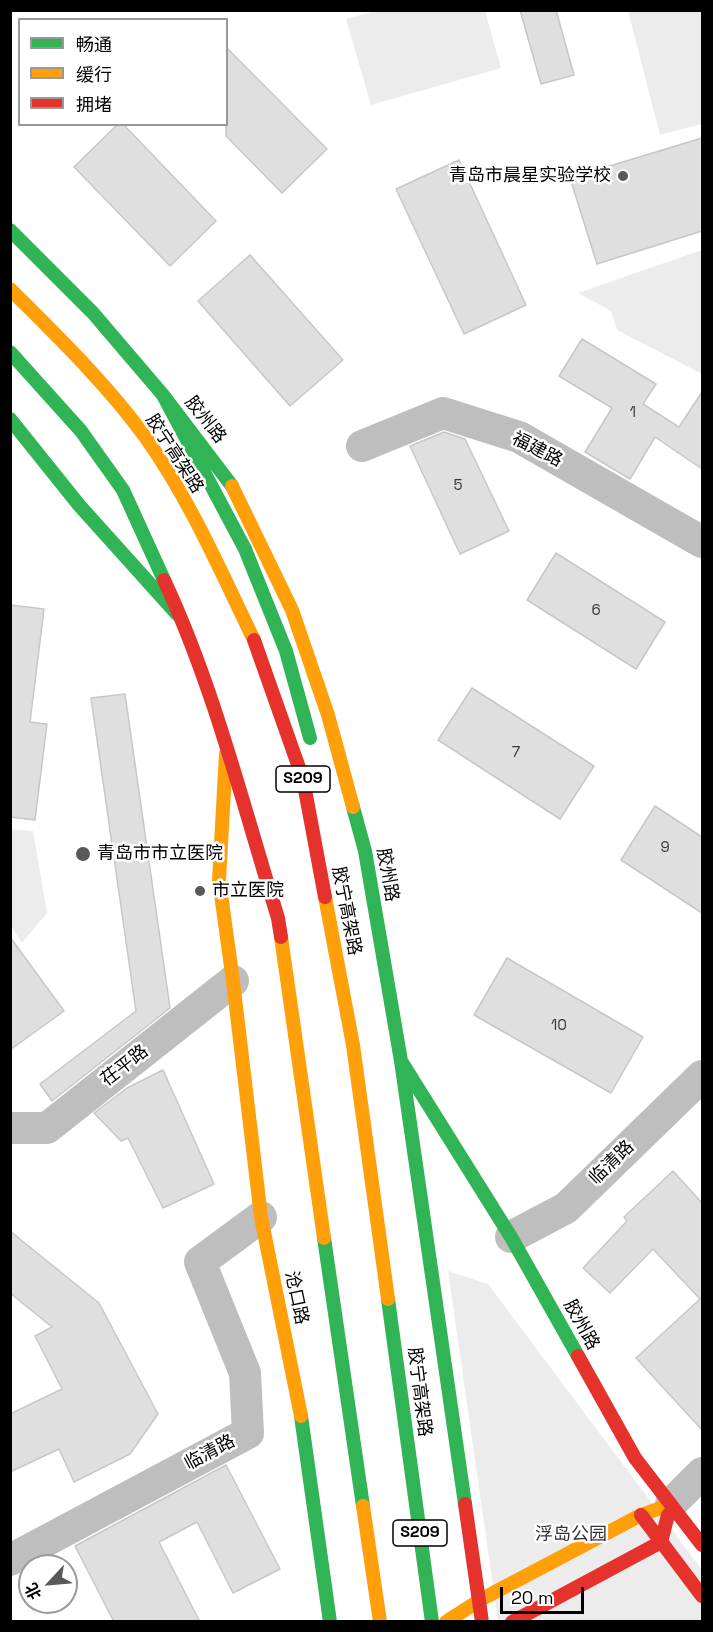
<!DOCTYPE html>
<meta charset="utf-8">
<style>
body{margin:0}
#map{position:relative;width:713px;height:1632px;overflow:hidden;background:#fff;font-family:"Space Grotesk","Noto Sans SC",sans-serif}
canvas{display:block}
.frame{position:absolute;inset:0;border:12px solid #000;pointer-events:none}
.legend{position:absolute;left:18px;top:18px;width:210px;height:108px;box-sizing:border-box;background:#fff;border:2px solid #999;margin:0;padding:8px 10px;list-style:none;font-size:18px;color:#000}
.legend li{display:flex;align-items:center;gap:12px;height:30px}
.legend b{width:30px;border:2px solid #999}
.north{position:absolute;left:18px;top:1554px;width:60px;height:60px;box-sizing:border-box;background:#fff;border:2px solid #999;border-radius:50%;rotate:244deg;font-size:16px;font-weight:700;line-height:24px;text-align:center;color:#000}
.north::after{content:'';display:block;margin:auto;width:21px;height:27px;background:#595959;clip-path:polygon(50% 0,100% 100%,50% 72%,0 100%)}
.scale{position:absolute;left:500px;top:1587px;width:84px;height:27px;box-sizing:border-box;border:3px solid #000;border-top:0;padding-left:8px;font-size:18px;line-height:21px;white-space:nowrap;color:#000;-webkit-text-stroke:4px #fff;paint-order:stroke}
</style>
<div id="map">
<canvas width="713" height="1632"></canvas>
<div class="frame"></div>
<ul class="legend">
<li><b style="height:8px;background:#30b455"></b>畅通</li>
<li><b style="height:8px;background:#ff9f0a"></b>缓行</li>
<li><b style="height:8px;background:#e5322d"></b>拥堵</li>
</ul>
<div class="north">北</div>
<div class="scale">20 m</div>
</div>
<script>
const context = document.querySelector('canvas').getContext('2d');
context.lineJoin = 'round';
function fill(path, color) {
  context.fillStyle = color;
  context.fill(path, 'evenodd');
}
function strokePath(path, color, width, dash) {
  context.strokeStyle = color;
  context.lineWidth = width;
  context.lineCap = dash ? 'butt' : 'round';
  context.setLineDash(dash || []);
  context.stroke(path);
}
function write(font, color, halo, rows, align = 'center') {
  context.font = font + ' "Space Grotesk","Noto Sans SC",sans-serif';
  context.lineWidth = 5;
  context.setLineDash([]);
  context.textBaseline = 'middle';
  context.strokeStyle = halo;
  context.fillStyle = color;
  for (const [text, x, y, turn = 0] of rows) {
    context.save();
    context.translate(x, y);
    context.rotate((+turn || 0) * Math.PI / 180);
    context.textAlign = isNaN(turn) ? turn : align;
    if (halo) context.strokeText(text, 0, 0);
    context.fillText(text, 0, 0);
    context.restore();
  }
}
const green = new Path2D(`
 M376 11H485L501 68 371 105 346 19Z
 M628 11H702V124L660 135Z
 M702 250V374L617 330 611 311 578 293Z
 M10 829 33 831 47 913 22 943 11 926Z
 M448 1271 488 1284 702 1570V1621H498Z`);
const building = new Path2D(`
 M520 10H556L574 75 541 84Z
 M226 47 327 149 282 193 226 136Z
 M118 124H123L216 221 170 266 74 167Z
 M702 138V231L597 264 570 178Z
 M459 160 526 305 464 334 396 189Z
 M250 255 343 360 290 406 198 301Z
 M582 339 656 384 643 404 679 427 702 392V469L655 437 630 479 585 452 612 408 559 376Z
 M444 432 465 439 509 531 460 554 410 446Z
 M556 553 665 622 636 669 527 600Z
 M10 605 44 609 30 722 47 724 35 820 10 817Z
 M472 688 594 766 560 819 438 740Z
 M125 694 170 1008 52 1101 40 1084 136 1011 91 698Z
 M655 806 702 837V913L621 860Z
 M10 937 64 1011 10 1050Z
 M507 958 643 1037 611 1093 474 1015Z
 M163 1070 214 1184 163 1208 128 1138 121 1141 94 1113 127 1088Z
 M673 1171 702 1203V1430L636 1358 700 1299 653 1249 610 1293 583 1268 627 1221 624 1217Z
 M10 1231 99 1303 158 1414 130 1454 74 1482 59 1449 10 1472V1414L62 1389 35 1336 52 1327 10 1293Z
 M226 1465 280 1569 233 1593 197 1522 159 1542 200 1622H114L75 1546Z`);
const street = new Path2D(`
 M362 446 443 413 519 437 702 542
 M10 1128H47L233 981
 M511 1237 566 1208 702 1076
 M671 1504 702 1473
 M10 1560 248 1433 245 1373 200 1262 261 1217`);
const fast = new Path2D(`
 M10 230 93 313 163 395 232 486
 M10 352 81 431 123 490 164 580
 M163 395 245 549 286 651 310 738
 M10 419 79 505 177 614
 M353 807 365 851 401 1061 511 1237 578 1356
 M401 1061 465 1504
 M324 1238 363 1506
 M388 1299 432 1622
 M301 1416 330 1622`);
const slow = new Path2D(`
 M10 289C57 336 107 384 146 438 190 500 221 572 254 640
 M232 486 292 610 328 715 353 807
 M226 754 219 880 233 981
 M325 897 353 1045 388 1299
 M281 937 324 1238
 M233 981 261 1217 301 1416
 M363 1506 380 1622
 M446 1622 480 1600 641 1515 669 1505`);
const jam = new Path2D(`
 M164 580C214 687 243 805 278 918L281 937
 M254 640 303 779 325 897
 M578 1356 635 1458 702 1545
 M465 1504 482 1622
 M641 1515 702 1596
 M512 1622 661 1542 668 1515`);
const markers = [
 [623,176,6,"#595959"],
 [83,854,8,"#595959"],
 [200,891,6,"#595959"]
];
const numberNames = [
 ["1",633,413],
 ["5",458,486],
 ["6",596,611],
 ["7",516,753],
 ["9",665,848],
 ["10",559,1026]
];
const shields = [
 [303,779,54],
 [420,1533,54]
];
const shieldNames = [
 ["S209",303,779],
 ["S209",420,1533]
];
const poiNames = [
 ["青岛市晨星实验学校",611,176,"right"],
 ["青岛市市立医院",97,854],
 ["市立医院",212,891]
];
const streetNames = [
 ["胶州路",205,420,52],
 ["福建路",537,450,27],
 ["胶宁高架路",174,454,57],
 ["胶州路",387,875,80],
 ["胶宁高架路",346,911,79],
 ["茌平路",125,1066,-38],
 ["临清路",612,1163,-44],
 ["沧口路",296,1298,78],
 ["胶州路",581,1325,61],
 ["胶宁高架路",419,1392,83],
 ["临清路",210,1453,-28]
];
const parkNames = [
 ["浮岛公园",571,1535]
];
fill(green, '#ececec');
fill(building, '#dfdfdf');
strokePath(building, '#c7c7c7', 1.5);
strokePath(street, '#bebebe', 32);
strokePath(fast, '#30b455', 14);
strokePath(slow, '#ff9f0a', 14);
strokePath(jam, '#e5322d', 14);
for (const [x, y, r, color] of markers) {
  const dot = new Path2D();
  dot.arc(x, y, r, 0, 2 * Math.PI);
  context.fillStyle = color;
  context.fill(dot);
  strokePath(dot, '#fff', 2);
}
write('15px', '#383838', null, numberNames);
for (const [x, y, w] of shields) {
  const box = new Path2D();
  box.roundRect(x - w / 2, y - 13, w, 26, 4.5);
  context.fillStyle = '#fff';
  context.fill(box);
  strokePath(box, '#000', 1.5);
}
write('bold 16px', '#000', null, shieldNames);
write('18px', '#000', '#fff', poiNames, 'left');
write('18px', '#000', '#fff', streetNames);
write('18px', '#333', '#fff', parkNames);
</script>
